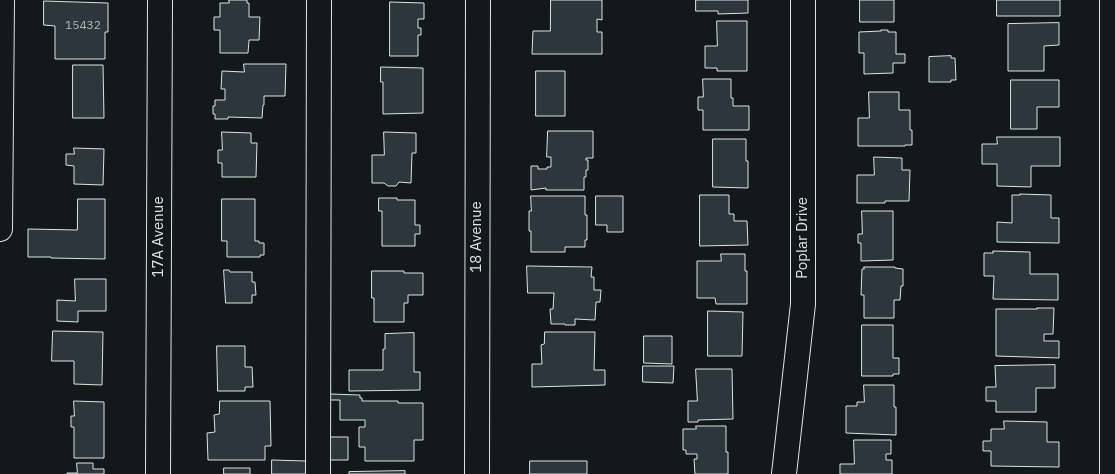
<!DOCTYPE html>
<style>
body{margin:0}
canvas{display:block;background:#14181c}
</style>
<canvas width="1115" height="474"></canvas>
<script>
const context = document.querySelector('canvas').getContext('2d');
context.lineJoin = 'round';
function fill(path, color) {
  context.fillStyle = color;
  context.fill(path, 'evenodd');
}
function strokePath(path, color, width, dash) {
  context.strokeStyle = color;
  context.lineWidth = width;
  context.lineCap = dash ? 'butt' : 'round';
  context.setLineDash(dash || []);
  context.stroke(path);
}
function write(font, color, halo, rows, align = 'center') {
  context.font = font + ' "IBM Plex Sans",sans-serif';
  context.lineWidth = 4;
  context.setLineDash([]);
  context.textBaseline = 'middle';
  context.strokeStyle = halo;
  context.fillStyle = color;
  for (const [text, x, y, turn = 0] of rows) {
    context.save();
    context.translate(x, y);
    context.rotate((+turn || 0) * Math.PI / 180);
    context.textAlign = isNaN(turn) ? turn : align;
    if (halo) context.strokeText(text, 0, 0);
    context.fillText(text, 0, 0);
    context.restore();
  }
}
const building = new Path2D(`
 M229 0H247V3H249V17H260L259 40H249L248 53H220V30H214V17H220V3H229Z
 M551 0H602V20L597 19V32H602V54H532L533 31H550Z
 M696 0H748V13L718 14V11H696Z
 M860 0H894V22H860Z
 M997 0H1060V16H997Z
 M44 1 108 3V32H105V59H55V26L44 25Z
 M390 2 424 3V19H418V28H421V35H418V56H390Z
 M717 21H747V71H717V68H705V46H717Z
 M1059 23V45L1044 46V71H1008V24Z
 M881 30H888V32H896V54H905V63H893V73L864 74V53H859V32L881 31Z
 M951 56V58H955L956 80H951V82H929V57Z
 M244 64H286L285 96H264V105H263L262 118 228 117V119H215V114H213V106H215V100H225V89H221L222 71 244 72Z
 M73 65H103L104 118H73Z
 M381 67 423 68V113L383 114V82H381Z
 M536 71H565V116H536Z
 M703 79H731V98H733V106H749V130H703V110H698V97H703Z
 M1011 80H1059V107H1037V129H1011Z
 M869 92H899V110H910V130H912V145H905V146H858V118H869Z
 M548 131H593V158H586V160H588V170H586V177H584V190H546V188L531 190V166H538V169H547V167H551V157H547Z
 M222 132 251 133V143H257L256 177H222V163H218V150H222Z
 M384 132 416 133V153H412L411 183 399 182 396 186H388L384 183H372V155H384Z
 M997 137H1060V166H1031V187L997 186V164H982V144H997Z
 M713 139H746V161H748V188L713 187Z
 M74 148 104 149 103 185 74 184V166L66 165V154H74Z
 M874 157 902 158V170H910L909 201H885V203H857V175H874Z
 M1020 194 1051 195V218H1059V243L997 242V222L1012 223V195H1020Z
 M700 195H729V214H734V221H747L748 245 700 246Z
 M531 196H585V215H587V240H585V247H565V252H531V231H529V211H531Z
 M596 196H623V232H607V225H596Z
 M379 198H397V200H415V225H420V234H415V246H382V211H379Z
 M78 199H105V259L51 258V257H28V229L77 230Z
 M222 199H255V241H259V243H264V255H260V257H227V241H222Z
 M862 211H893V260L861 261V243H858V234H862Z
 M993 251 1030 252V274H1058V300L993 299 994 276H984V253H993Z
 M721 254H745V271H747V304H716L715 298H697V261H721Z
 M527 266 592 267 591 277H594V290H601L600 302H596L595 320 575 319V325H565V324H551L550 309H553L554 293H528Z
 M864 267H895V268L903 269V286H901L900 300H894V318H864V295H861L862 269H864Z
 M224 270H229L230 272H252V282H255L256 295H252V303H226Z
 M372 271H404V273H423V295H408V303H404V322H374V298H372Z
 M75 279H106V311H78V322L57 321V300L75 301Z
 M1037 308H1054L1053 334H1044V341H1059V358L996 356V309H1037Z
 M708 311 743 312 742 356H708Z
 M862 325H893V358H899V374H893V376H862Z
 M53 331 103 332 102 385 74 384V361H52Z
 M545 332H595L594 370H605V385L532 387V364H542L541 345 544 344Z
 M414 333V372H420V390L349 391V370H383V349H385V334Z
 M644 336H672V364L644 363Z
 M217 346H245V367H252L253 387H245V391H218Z
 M1055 365V388H1036V412H996V401H986V387H996L995 366Z
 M643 366H674L673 383 643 382Z
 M696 369H732L733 419 698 420V422H688V401H697Z
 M864 385H894V407H896V435L846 433V406H857V402H864Z
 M330 394 360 395V398H362V401H398V403H423V440H414V461H365V447H359V427H365V420H340V400H330Z
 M74 401 104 402V458H74V427H71V416H74Z
 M220 401H270L271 446H265V460H208L207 433 215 432 214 415 219 414Z
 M1004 421 1047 422V442H1059V467L991 466V451H983V441H991V429H1004Z
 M696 426H726V452H728V474H695L694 459H697V454H686V450H683V429H696Z
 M328 437H348V460H328Z
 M854 440H891V454H886V460H892V474H840V464H854Z
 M272 460 306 461V474H272Z
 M530 461H587V474H530Z
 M77 463H93V469H104V474H67V473H77Z
 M224 468H250V474H224Z
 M405 471V474H349V472Z`);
const minor = new Path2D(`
 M0 229 2 0
 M158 474 160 0
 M318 474 319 0
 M477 474 478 0
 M784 474 803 304V0
 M1112 474V0`);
const numberNames = [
 ["15432",83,26]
];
const streetNames = [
 ["17A Avenue",159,237,-90],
 ["18 Avenue",477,237,-90],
 ["Poplar Drive",803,238,-90]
];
fill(building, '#2c363c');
strokePath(building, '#d8e6dc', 1);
strokePath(minor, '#d8e6dc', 26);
strokePath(minor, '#14181c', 24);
write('12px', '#adbab4', null, numberNames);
write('15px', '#d8e6dc', '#14181c', streetNames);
</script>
